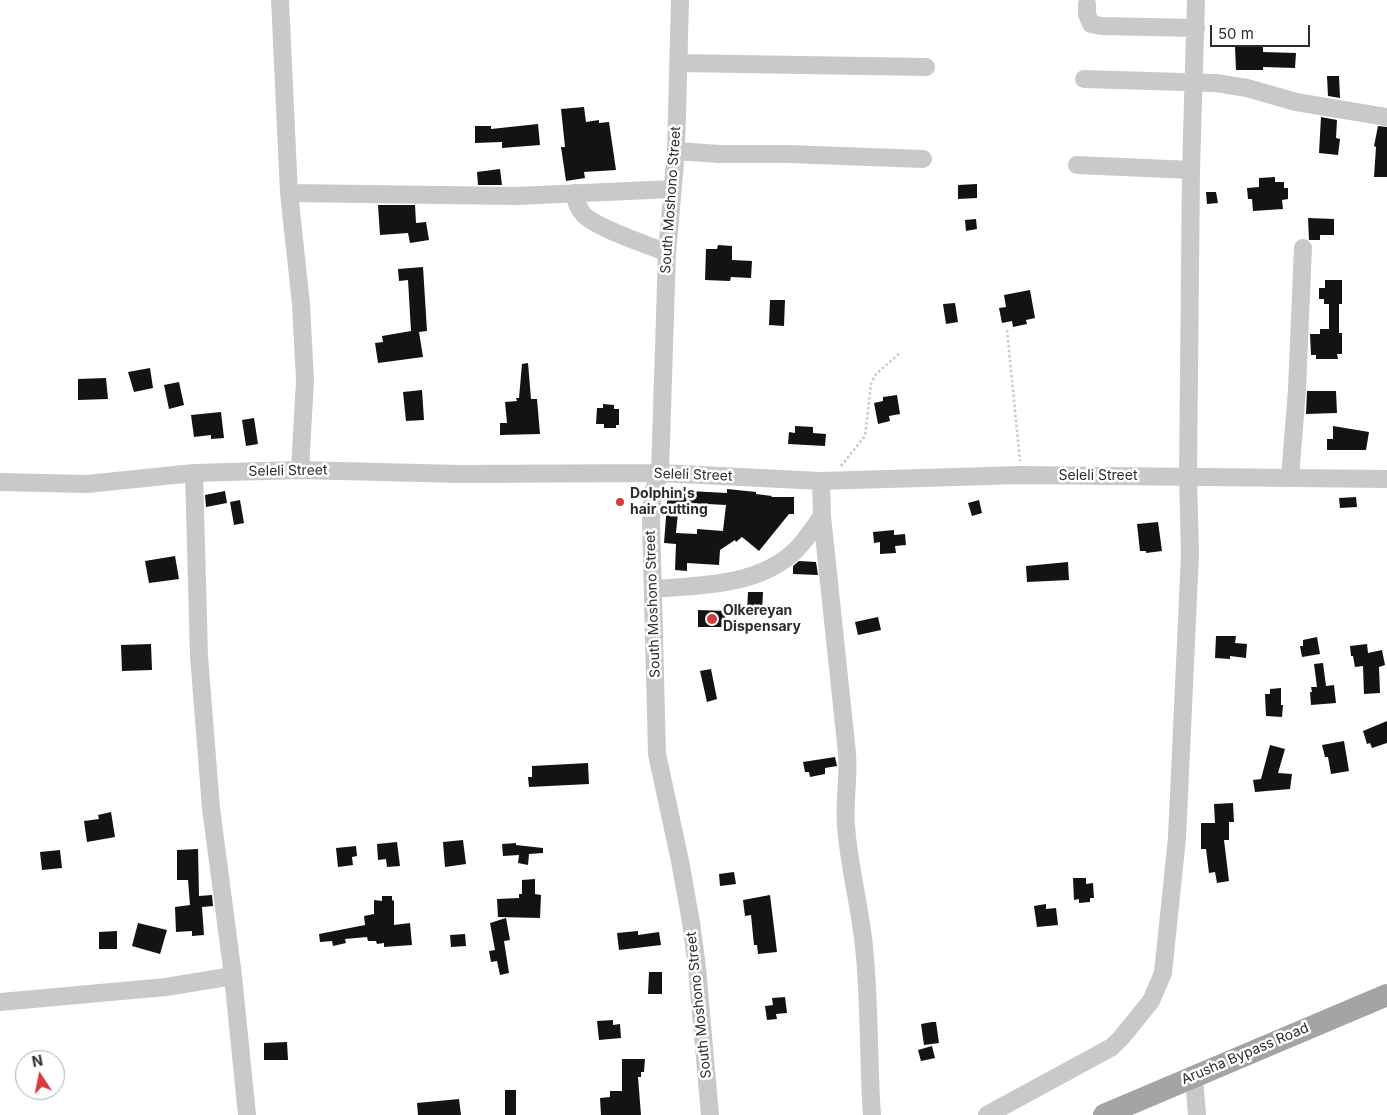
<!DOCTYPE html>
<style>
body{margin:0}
#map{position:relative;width:1387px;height:1115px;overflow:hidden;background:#fff;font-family:Inter,sans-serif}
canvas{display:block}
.north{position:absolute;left:15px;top:1050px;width:50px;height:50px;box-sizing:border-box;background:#fff;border:1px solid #ababab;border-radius:50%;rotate:349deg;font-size:14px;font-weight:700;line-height:20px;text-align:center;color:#2c2c2c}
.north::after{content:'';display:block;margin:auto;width:18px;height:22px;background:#d83a39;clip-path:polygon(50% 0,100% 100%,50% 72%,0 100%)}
.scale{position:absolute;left:1210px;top:25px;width:100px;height:22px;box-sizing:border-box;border:2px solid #2c2c2c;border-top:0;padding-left:6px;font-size:15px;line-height:18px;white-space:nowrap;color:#2c2c2c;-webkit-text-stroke:4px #fff;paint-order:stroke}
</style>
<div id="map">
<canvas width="1387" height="1115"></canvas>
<div class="north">N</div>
<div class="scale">50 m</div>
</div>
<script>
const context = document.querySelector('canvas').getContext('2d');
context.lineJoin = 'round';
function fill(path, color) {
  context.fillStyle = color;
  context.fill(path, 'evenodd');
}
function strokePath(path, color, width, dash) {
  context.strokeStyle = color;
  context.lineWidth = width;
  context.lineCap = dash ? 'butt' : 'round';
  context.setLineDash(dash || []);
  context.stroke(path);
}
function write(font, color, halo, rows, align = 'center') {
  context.font = font + ' Inter,sans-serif';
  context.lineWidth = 5;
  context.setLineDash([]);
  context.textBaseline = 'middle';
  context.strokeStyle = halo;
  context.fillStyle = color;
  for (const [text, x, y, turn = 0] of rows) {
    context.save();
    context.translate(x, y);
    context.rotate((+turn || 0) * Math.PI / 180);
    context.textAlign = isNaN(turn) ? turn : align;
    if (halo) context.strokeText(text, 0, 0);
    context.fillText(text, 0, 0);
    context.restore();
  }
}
const building = new Path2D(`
 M1235 47H1263V52L1296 53 1295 68 1263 67V70H1236Z
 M1327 76H1339L1340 98 1328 96Z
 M584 107 586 122 599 120V123L609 122 616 170 584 172 585 178 566 181 561 147H565L561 109Z
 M1321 117 1337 120 1336 138 1340 139 1338 155 1319 153Z
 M538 124 540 145 502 148V142L475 143V126H491V129Z
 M1378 126 1387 127V177H1374L1376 147 1374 146Z
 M500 169 502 185H478L477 172Z
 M1275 177V182H1284V188H1288V199L1282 200 1283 209 1253 211 1252 199H1248L1247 188 1259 187V178Z
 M977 184V198L958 199V185Z
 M1206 192H1216L1218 203 1207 204Z
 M378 205H415L416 223 426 222 429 240 410 243 408 233 380 235Z
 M1308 218 1334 219V235H1320V240H1309Z
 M976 219 977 229 966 231 965 220Z
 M718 245 732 246V260L752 261 751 278 731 277 730 281 705 280 706 249H717Z
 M423 267 427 331 419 332 423 357 378 363 375 343 383 342 382 336 411 331 408 280 399 281 398 269Z
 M1325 280H1342V304H1339V333H1342V354H1337L1338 359H1316V355H1311L1310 334H1320V329H1329V304H1324V299H1319V288H1325Z
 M1030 290 1035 318 1026 320 1027 324 1013 327 1012 321 1002 323 999 308 1006 307 1004 295Z
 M770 300H785L784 326 769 325Z
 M955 303 958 322 946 324 943 304Z
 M528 363 531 399H537L540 434 500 435V423H507L505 402 517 401 516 398H519L522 364Z
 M150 368 153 388 134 392 128 372Z
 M106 378 108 399 78 400V379Z
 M179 382 184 405 169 409 164 385Z
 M422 390 424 420 406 421 403 392Z
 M1307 391H1336L1337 413 1306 414Z
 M897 395 900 414 889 416 890 421 878 424 874 403 883 401V397Z
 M603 404 614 405V409H619V425H616V428H604V424H596L597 408H603Z
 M221 412 224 438 211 439V435L194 437 191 415Z
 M254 418 258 444 246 446 242 420Z
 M795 426 813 427V433L826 434 825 446 788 444 789 432 795 433Z
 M1333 426 1369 432 1366 450H1327V439H1333Z
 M727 489 756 492V494L772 496 771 497H794V514H789L759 551 742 537 736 542 735 540 720 550 719 565 687 563V571L675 570 676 544 664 543 668 491 686 492 687 511 678 512 676 533 697 534V529L723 531 726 505 689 503V491L727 493Z
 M225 491 227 503 206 507 205 495Z
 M1356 497 1357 507 1340 508 1339 498Z
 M240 500 244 523 234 525 230 502Z
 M979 500 982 513 972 516 968 503Z
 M1158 522 1162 551 1146 553V551H1140L1137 524Z
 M894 530V535L905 534 906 545 895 546 896 553 880 554V542L874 543 873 532Z
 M175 556 179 579 149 583 145 561Z
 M799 561 816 562 818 575 793 574V566Z
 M1068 562 1069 580 1027 582 1026 566Z
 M748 592H763L762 612H747Z
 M698 610 726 611 725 627H698Z
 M878 617 881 630 858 635 855 622Z
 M1216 636H1236L1235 643 1247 644 1246 658 1230 656V659L1215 658Z
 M1317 637 1320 654 1302 657 1300 646H1303V640Z
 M151 644 152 670 122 671 121 645Z
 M1367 644 1368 653 1382 650 1385 665 1379 667 1380 693 1364 694 1363 666 1355 667 1353 656H1351L1350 646Z
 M1323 663 1326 686 1334 685 1336 703 1311 705 1310 692H1312L1311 687H1317L1314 664Z
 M711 669 717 699 707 702 700 671Z
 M1281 688V705H1283L1282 717 1266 716 1265 694H1270V689Z
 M1387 721V743L1372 748 1370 743 1367 744 1363 731Z
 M1344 741 1349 771 1331 774 1328 757H1325L1322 745Z
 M1270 745 1285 749 1278 773 1292 774 1290 789 1255 792 1253 780 1261 779Z
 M835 757 837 766 825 768V774L810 777 809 772H805L803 762Z
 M588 763 589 784 529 787 528 777H532V766Z
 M1233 803 1234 822H1229V840H1224L1229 881 1217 883 1215 872 1209 873 1206 849H1201V823H1215L1214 804Z
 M111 812 115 837 87 842 84 821 99 819 98 815Z
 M463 840 466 864 445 867 443 842Z
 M397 842 400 866 387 867 386 859 378 860 377 844Z
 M516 843V845L543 848V853L529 854 528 865 518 863 519 855 503 856 502 844Z
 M356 846 357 856 352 857 353 865 338 867 336 848Z
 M198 849 199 896 212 895 213 906 202 907 204 935 192 936V931L176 932 175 907 190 905 188 880H177V850Z
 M60 850 62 868 42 870 40 852Z
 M734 872 736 884 720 886 719 874Z
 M1073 878H1086V884L1093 883 1094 898H1090V902L1079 903V899L1074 900Z
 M535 879V894L541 895 540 918 498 917 497 899 519 898V894H522V880Z
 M770 895 777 952 758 954 757 945H754L751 915 745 916 743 900Z
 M382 896H392V900L394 901V925L410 923 412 945 384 947V943L377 944 376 941H368L367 937 345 939 346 943 333 946 332 941 320 942 319 934 365 925 364 916 374 914V900L382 901Z
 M1046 904V909L1056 908 1058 925 1037 927 1034 906Z
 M506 918 510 940 504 941 509 973 500 975 497 961 491 962 489 951 495 950 490 923Z
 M138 923 167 930 160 954 132 946Z
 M117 931V949H99V932Z
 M638 931V935L659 932 661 945 619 950 617 933Z
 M465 934 466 946 451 947 450 935Z
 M649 972H662V994H648Z
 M785 997 787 1013 776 1014 777 1019 767 1020 765 1006 773 1005 772 998Z
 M613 1020V1025L620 1024 621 1038 599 1040 597 1021Z
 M932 1022H936L939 1043 924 1045 921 1024Z
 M287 1042 288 1060H264V1043Z
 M932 1046 935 1058 921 1061 918 1050Z
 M622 1059H645L644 1072H641V1077H638L641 1115H601L600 1098 610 1097V1091H622Z
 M505 1090H516V1115H505Z
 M459 1099 461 1115H418L417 1103Z`);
const path = new Path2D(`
 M1007 330 1020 461
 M841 466 865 436 871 384 876 374 900 353`);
const minor = new Path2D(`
 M280 0 289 193 301 304 305 380 300 470
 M680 0 676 151 667 253 660 473 653 492 651 519 657 754 680 861 691 922 697 968 710 1115
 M1087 4V14L1091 24 1101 26 1196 28
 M678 63 926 67
 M1084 79 1216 83 1247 88 1296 102 1387 117
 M676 151 720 154H788L923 159
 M1077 165 1191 170
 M289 193 516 196 673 189
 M574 193C576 201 578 209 584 215 598 229 647 244 667 253
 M194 473 199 656 211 808 233 976 247 1115
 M1290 478 1297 389 1303 248
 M821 481 822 516 847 753C849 778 844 802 846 826 849 867 860 906 864 947 870 1003 868 1059 872 1115
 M0 482 87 484 194 473 300 470 460 474 660 473 821 481 1021 475 1387 479
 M654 589C702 585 759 586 796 550 806 540 814 527 822 516
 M0 1002 166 987 233 976
 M1194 1076 1197 1115
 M987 1115 1112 1047 1121 1038 1151 1001 1163 973 1177 838 1190 554 1188 476 1191 170 1196 0`);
const major = new Path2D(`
 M1104 1115 1387 995`);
const markers = [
 [620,502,5,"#d83a39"],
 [712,619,6,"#d83a39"]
];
const streetNames = [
 ["South Moshono Street",671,200,-86],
 ["Seleli Street",288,471,-1],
 ["Seleli Street",693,475,2],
 ["Seleli Street",1098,476],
 ["South Moshono Street",653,604,-92],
 ["South Moshono Street",699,1005,-96],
 ["Arusha Bypass Road",1245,1054,-23]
];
const poiNames = [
 ["Dolphin's",630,494],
 ["hair cutting",630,510],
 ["Olkereyan",723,611],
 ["Dispensary",723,627]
];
fill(building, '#131313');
strokePath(path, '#c9c9c9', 2.5, [2.5, 2.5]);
strokePath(minor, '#c9c9c9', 18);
strokePath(major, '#a4a4a4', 22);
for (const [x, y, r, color] of markers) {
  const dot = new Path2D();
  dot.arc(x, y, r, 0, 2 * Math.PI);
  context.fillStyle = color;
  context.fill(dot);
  strokePath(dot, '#fff', 2);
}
write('14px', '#2c2c2c', '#fff', streetNames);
write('bold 14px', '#2c2c2c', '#fff', poiNames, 'left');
</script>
